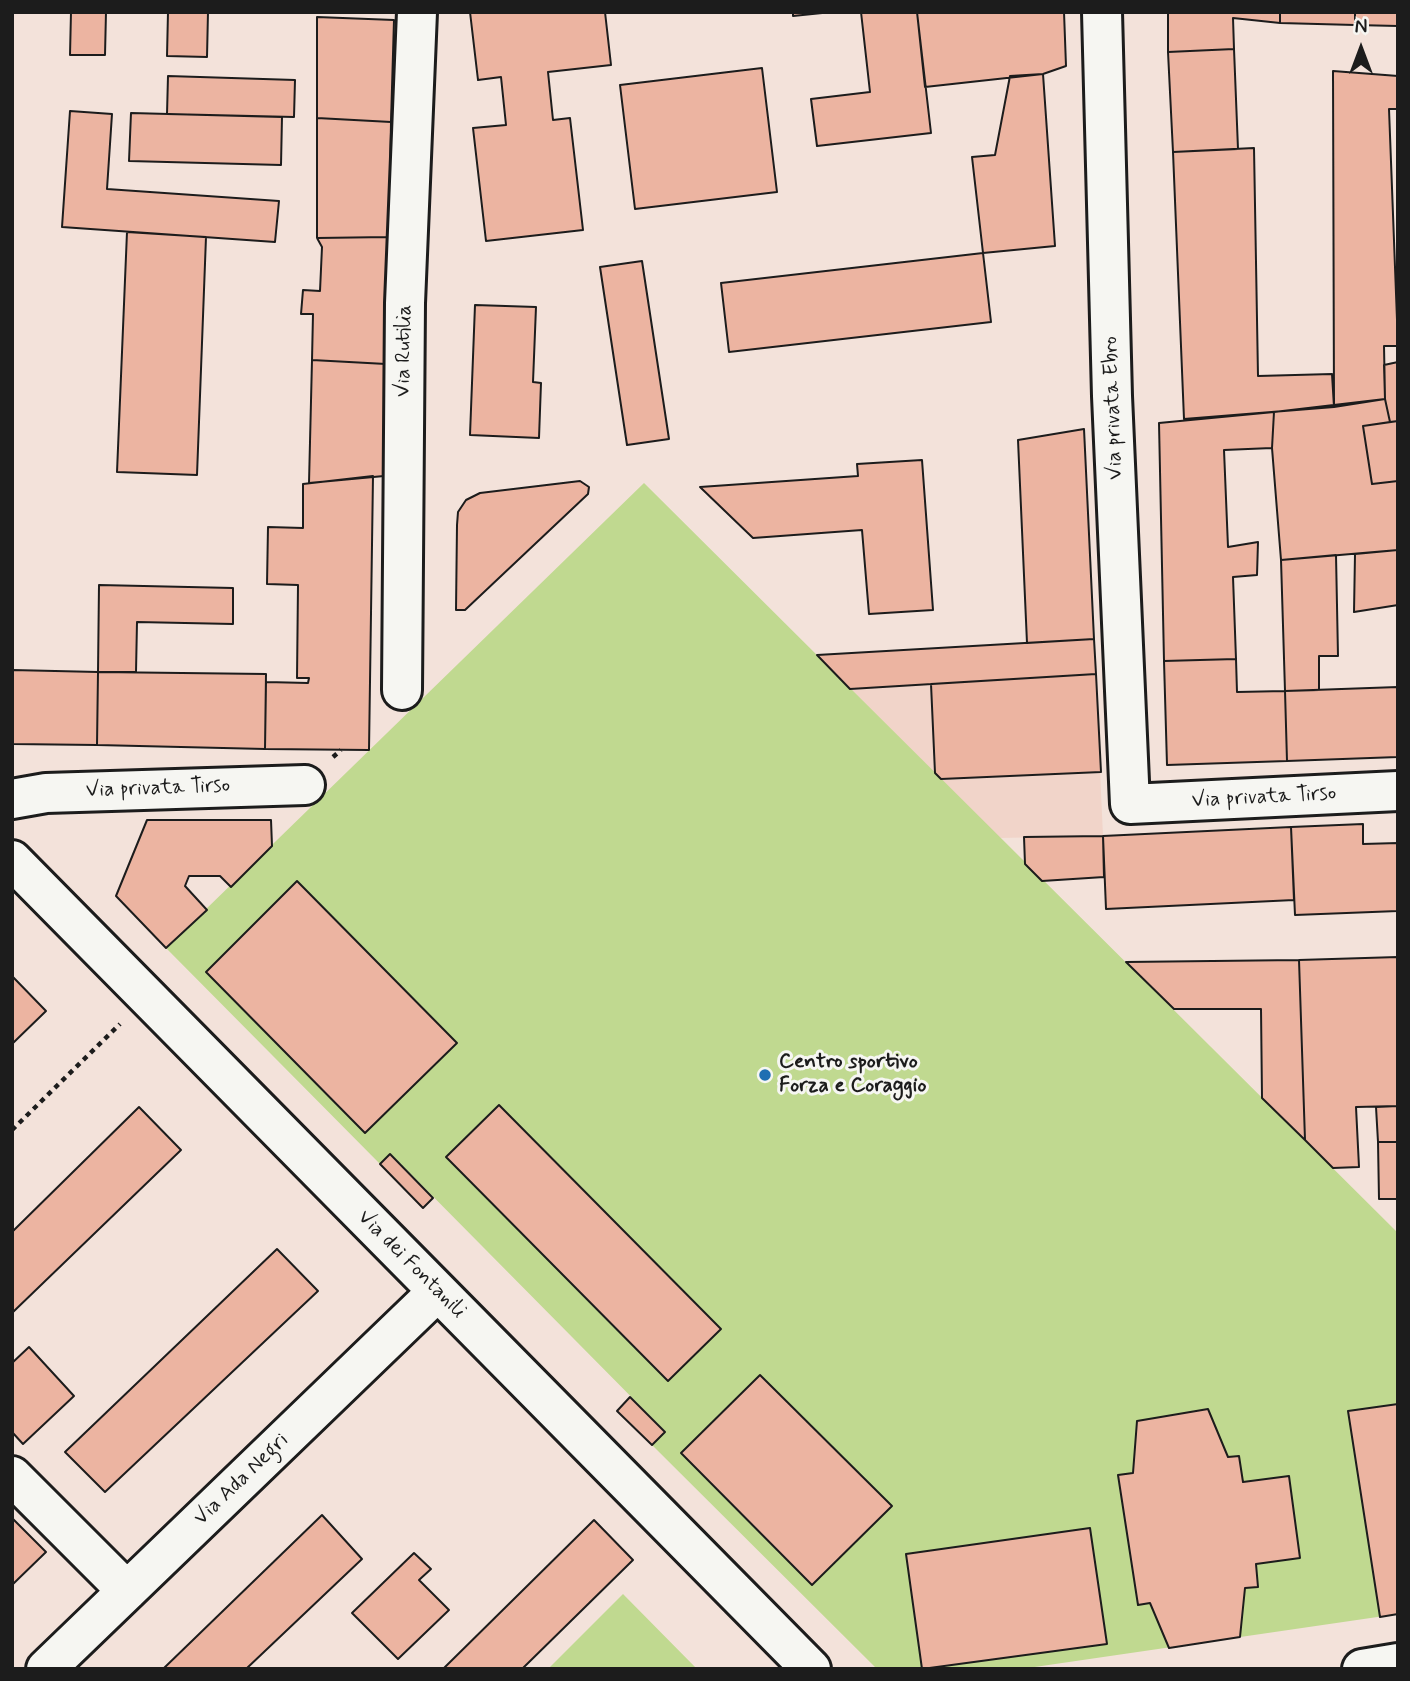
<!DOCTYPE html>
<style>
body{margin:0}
#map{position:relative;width:1410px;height:1681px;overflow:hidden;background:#f3e2da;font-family:Mynerve,sans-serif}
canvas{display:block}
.frame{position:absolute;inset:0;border:14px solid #1c1c1c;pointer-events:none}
.north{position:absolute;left:1326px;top:14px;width:70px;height:70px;-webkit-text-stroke:5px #f6f6f2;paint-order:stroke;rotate:0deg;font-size:19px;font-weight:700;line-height:28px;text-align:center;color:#1c1c1c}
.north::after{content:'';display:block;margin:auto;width:24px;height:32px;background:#1c1c1c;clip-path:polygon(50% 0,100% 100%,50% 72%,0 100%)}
</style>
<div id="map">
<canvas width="1410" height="1681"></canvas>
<div class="frame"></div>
<div class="north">N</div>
</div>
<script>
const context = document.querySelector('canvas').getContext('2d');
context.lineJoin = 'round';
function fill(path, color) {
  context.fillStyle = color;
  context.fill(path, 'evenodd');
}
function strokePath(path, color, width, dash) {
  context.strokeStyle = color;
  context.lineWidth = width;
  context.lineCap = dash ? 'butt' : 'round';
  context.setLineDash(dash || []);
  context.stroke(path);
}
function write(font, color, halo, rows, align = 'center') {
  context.font = font + ' Mynerve,sans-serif';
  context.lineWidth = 6;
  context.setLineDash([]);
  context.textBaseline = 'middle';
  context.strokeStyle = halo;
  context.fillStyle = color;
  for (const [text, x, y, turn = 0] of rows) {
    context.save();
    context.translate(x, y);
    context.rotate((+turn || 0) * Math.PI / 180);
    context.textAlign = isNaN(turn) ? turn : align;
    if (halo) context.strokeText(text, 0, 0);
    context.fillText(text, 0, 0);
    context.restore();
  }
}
const built = new Path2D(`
 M1094 639 1103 836 999 838 817 655Z`);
const green = new Path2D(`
 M644 483 1398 1233V1614L1021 1669H877L652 1445 665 1431 391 1154 380 1164 166 948Z
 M623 1594 697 1669H548Z`);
const building = new Path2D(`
 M71 12H106L105 55H70Z
 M168 12H208L207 57 167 56Z
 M470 12H605L611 65 548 72 553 120 570 118 583 230 486 241 473 128 506 125 501 77 478 80Z
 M793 12H832L793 16Z
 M861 12H917L931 133 817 146 811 99 870 92Z
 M917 12H1064L1066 66 1043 74 925 87Z
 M1168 12H1280V23L1233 18 1234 49 1168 52Z
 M1280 12H1355V25L1280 23Z
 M1355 12H1398V26L1355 25Z
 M317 17 394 20 391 122 317 118Z
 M1234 49 1238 149 1173 152 1168 52Z
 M762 68 777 192 635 209 620 85Z
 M1333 71 1398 76V109H1389L1398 346H1384L1385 399 1334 407Z
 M1043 74 1055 246 983 253 972 157 995 155 1010 76Z
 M168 76 295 80 294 117 167 114Z
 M70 111 112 114 107 189 279 201 275 242 62 227Z
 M131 113 282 117 281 165 129 161Z
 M317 118 391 122 389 237 317 238Z
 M1254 148 1258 376 1332 374 1334 407 1184 419 1173 152Z
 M127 232 206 237 197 475 117 472Z
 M389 237 386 364 312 360 313 314H301L303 290 320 291 322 247 317 238Z
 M983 253 991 322 729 352 721 283Z
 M642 261 669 439 627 445 600 267Z
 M475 305 536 307 533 382 541 383 539 438 470 435Z
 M312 360 386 364 384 476 309 483Z
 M1398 362V421L1390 422 1385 399 1384 365Z
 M1385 399 1390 422 1363 426 1372 484 1398 481V550L1281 560 1272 448 1274 412Z
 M1274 412 1272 448 1224 450 1228 547 1258 542 1257 575 1233 577 1236 659 1164 661 1159 423Z
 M1398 421V481L1372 484 1363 426Z
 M1084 429 1094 639 1027 643 1018 440Z
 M922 460 933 610 869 614 862 530 753 538 700 487 858 476 857 464Z
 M373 476 369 750 265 749 266 682 308 683 309 678H297L298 585 267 584 268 527 303 528V484Z
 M580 481 589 487 588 494 465 610H456L457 525 458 512 466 500 480 493Z
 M1398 550V605L1354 612 1355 554Z
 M1336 555 1338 656H1319V690L1285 691 1281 560Z
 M99 585 233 588V624L137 622 136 672H98Z
 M1094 639 1096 674 850 689 817 655Z
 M1236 659 1237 692 1285 691 1287 761 1167 765 1164 661Z
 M12 670 98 672 97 745 12 744Z
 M98 672 266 674 265 749 97 745Z
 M1096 674 1101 772 941 779 935 773 931 684Z
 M1398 687V757L1287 761 1285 691Z
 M147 820H271L272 846 231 887 220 876H189L185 886 207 910 166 948 116 896Z
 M1363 824V844L1398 843V911L1295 915 1291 827Z
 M1291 827 1294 900 1106 909 1103 836Z
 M1103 836 1104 877 1042 881 1025 864 1024 837Z
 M297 881 457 1043 365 1133 206 972Z
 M1398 957V1106L1356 1107 1359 1167 1333 1168 1305 1140 1299 960Z
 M1299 960 1305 1140 1262 1098 1261 1009H1174L1126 962Z
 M12 976 46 1011 12 1044Z
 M499 1105 721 1329 668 1381 446 1157Z
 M1398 1106V1142H1378L1376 1107Z
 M139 1107 181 1150 12 1313V1232Z
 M1378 1142H1398V1199H1379Z
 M390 1154 433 1198 423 1208 380 1164Z
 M277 1249 318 1291 105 1492 65 1452Z
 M29 1347 74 1396 23 1444 12 1432V1363Z
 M760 1375 892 1506 812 1585 681 1453Z
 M630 1397 665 1432 652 1445 617 1411Z
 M1398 1404V1614L1380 1617 1348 1411Z
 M1208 1409 1228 1457 1239 1456 1243 1482 1289 1476 1300 1558 1256 1564 1258 1587 1245 1588 1240 1637 1169 1648 1150 1603 1138 1605 1118 1475 1133 1473 1137 1421Z
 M322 1515 362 1559 246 1669H163Z
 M12 1518 46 1552 12 1585Z
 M594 1520 633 1560 522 1669H443Z
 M1090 1528 1107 1644 922 1669 906 1554Z
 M414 1553 431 1569 419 1580 449 1610 398 1659 352 1613Z`);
const path = new Path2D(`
 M333 757 341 750
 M12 1130 120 1024`);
const minor = new Path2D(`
 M1102 12 1112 396 1130 804 1398 791
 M402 690 405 303 417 12
 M12 799 46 793 305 785
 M12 860 811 1669
 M12 1476 127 1591
 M46 1669 437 1292
 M1362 1669 1398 1663`);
const markers = [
 [765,1075,7,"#1f6fb2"]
];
const streetNames = [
 ["Via Rutilia",405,351,-89],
 ["Via privata Ebro",1114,408,-92],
 ["Via privata Tirso",158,789,-2],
 ["Via privata Tirso",1264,798,-3],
 ["Via dei Fontanili",411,1265,45],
 ["Via Ada Negri",242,1480,-44]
];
const poiNames = [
 ["Centro sportivo",779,1063],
 ["Forza e Coraggio",779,1087]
];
fill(built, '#f1d4c9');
fill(green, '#c0d990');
fill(building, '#ecb4a1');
strokePath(building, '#1c1c1c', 2);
strokePath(minor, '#1c1c1c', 44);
strokePath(path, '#1c1c1c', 4.5, [5, 5]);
strokePath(minor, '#f6f6f2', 38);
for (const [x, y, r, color] of markers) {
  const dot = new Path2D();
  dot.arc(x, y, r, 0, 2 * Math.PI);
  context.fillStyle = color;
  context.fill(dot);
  strokePath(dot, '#f6f6f2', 2.5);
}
write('21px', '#1c1c1c', '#f6f6f2', streetNames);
write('bold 21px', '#1c1c1c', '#f6f6f2', poiNames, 'left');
</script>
